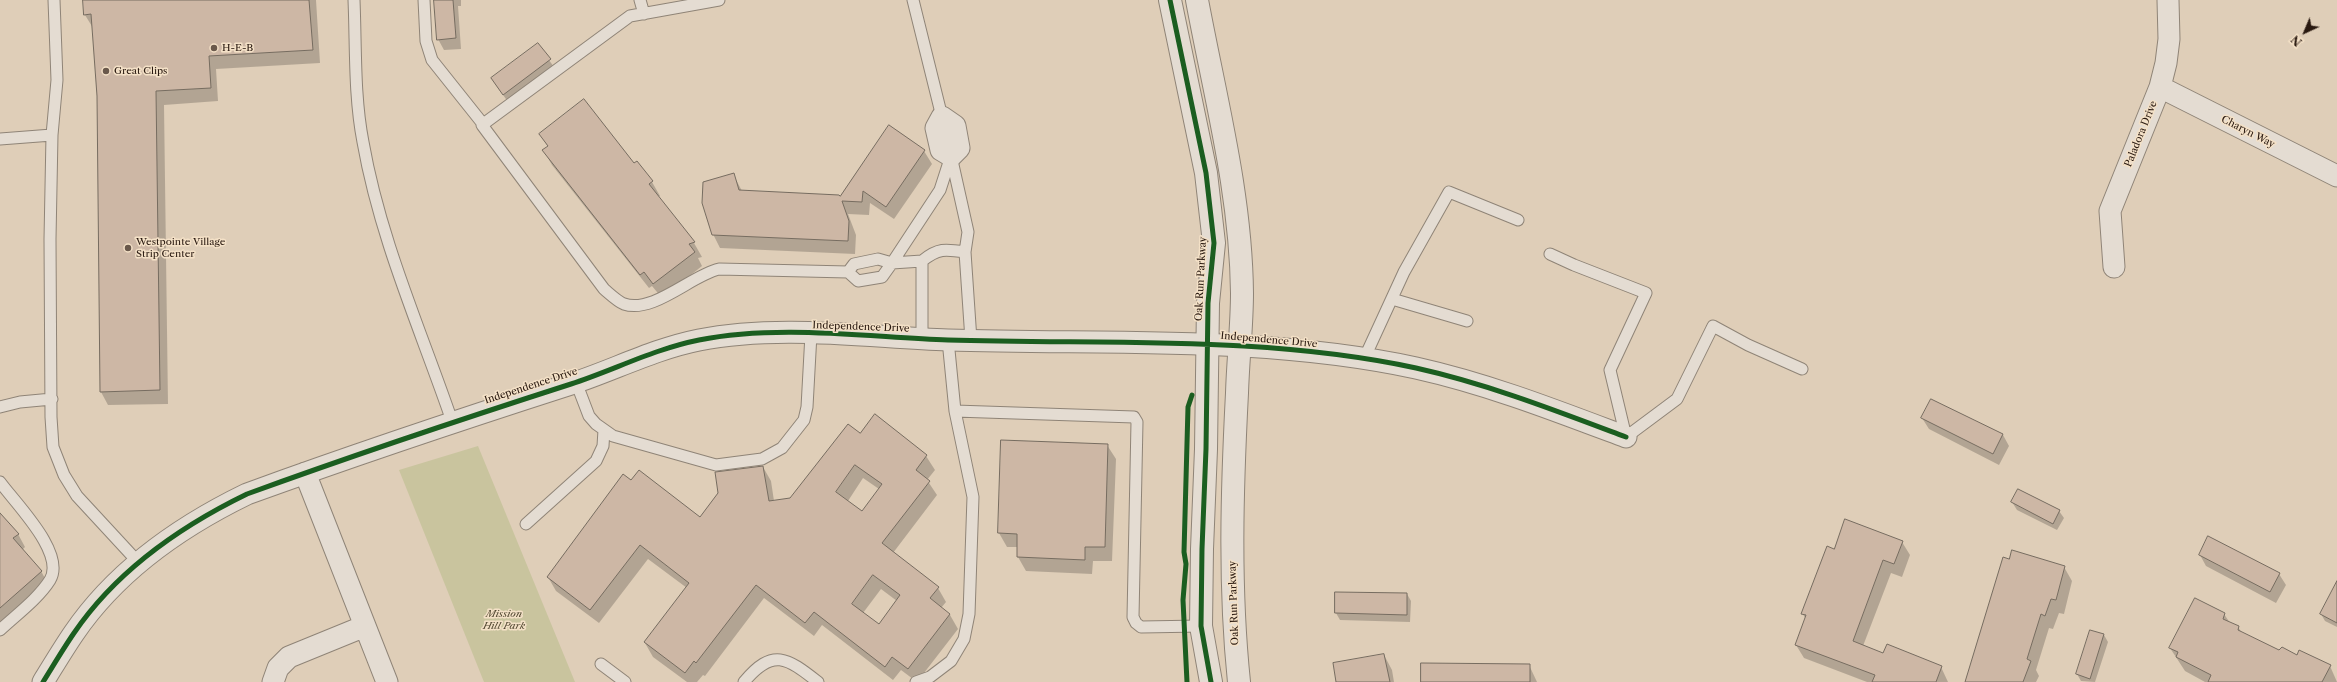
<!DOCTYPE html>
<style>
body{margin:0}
#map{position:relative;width:2337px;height:682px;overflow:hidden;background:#dfceb8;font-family:"Libre Caslon Text",serif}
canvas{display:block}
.north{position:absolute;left:2285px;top:12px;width:40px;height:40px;-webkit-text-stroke:3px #f4e1c7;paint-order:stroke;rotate:224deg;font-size:11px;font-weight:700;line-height:16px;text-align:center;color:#291910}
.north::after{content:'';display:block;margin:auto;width:14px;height:18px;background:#291910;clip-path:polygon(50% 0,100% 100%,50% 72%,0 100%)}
</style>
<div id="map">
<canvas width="2337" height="682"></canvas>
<div class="north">N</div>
</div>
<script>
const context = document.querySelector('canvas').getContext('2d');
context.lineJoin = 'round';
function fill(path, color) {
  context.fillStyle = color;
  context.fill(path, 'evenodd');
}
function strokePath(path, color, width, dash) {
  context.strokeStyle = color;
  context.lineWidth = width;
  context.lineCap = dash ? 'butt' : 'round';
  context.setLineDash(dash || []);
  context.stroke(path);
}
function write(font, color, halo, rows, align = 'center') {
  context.font = font + ' "Libre Caslon Text",serif';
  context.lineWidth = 3;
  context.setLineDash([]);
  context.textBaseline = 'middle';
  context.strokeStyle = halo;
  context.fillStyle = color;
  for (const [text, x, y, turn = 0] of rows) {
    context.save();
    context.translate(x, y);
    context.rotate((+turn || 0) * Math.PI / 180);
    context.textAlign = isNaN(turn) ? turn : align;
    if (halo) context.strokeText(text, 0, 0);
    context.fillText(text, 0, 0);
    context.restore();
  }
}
const green = new Path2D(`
 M478 446 575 682H484L399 470Z`);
const shadow = new Path2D(`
 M84 0H316L320 63 216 69 218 101 164 105 168 404 108 405 101 392 98 107 93 28 85 15Z
 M435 0H461V6H458L461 49 444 50 438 39Z
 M538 45 554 67 508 102 492 79Z
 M540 134 634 165 637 163 652 182 660 196 658 197 694 243 702 257 698 258 702 266 662 298 652 286 649 288 552 165 544 151 548 147Z
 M924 151 932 164 894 219 870 203 869 215 848 214 856 235 855 254 720 248 713 234 733 174 742 191 840 198Z
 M1932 400 2003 435 2009 446 1999 465 1929 429 1922 418Z
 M875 415 926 456 935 470 927 480 937 495 893 553 938 588 946 602 941 608 950 615 958 629 917 682 901 670 893 680 822 625 814 636 764 598 705 676 703 675 697 682H687L653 657 645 643 687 588 648 559 599 623 556 591 548 577 631 481 700 518 763 467 771 481 774 501 791 499 860 434ZM863 478 879 489 863 512 848 501ZM881 589 897 601 879 625 863 613Z
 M1107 445 1116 459 1112 561H1093L1092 574 1026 571 1018 557V547H1007L999 533Z
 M2019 490 2059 511 2064 518 2057 530 2017 510 2012 502Z
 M0 516 18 534 25 547 22 550 41 571 48 584 0 626Z
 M2209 537 2279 574 2286 585 2276 603 2206 566 2200 555Z
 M1902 542 1910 555 1902 577 1891 573 1863 646 1884 655 1941 667 1948 682H1867L1804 658 1796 645 1806 619 1802 613 1834 550Z
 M2064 567 2072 581 2064 614 2059 613 2053 629 2049 628 2036 670 2039 676 2036 682H1966Z
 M1336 593 1407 594 1411 601 1410 622 1340 620 1336 613Z
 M2337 606V627L2325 621 2321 614Z
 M2224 614 2230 623 2238 627 2242 633 2279 652 2330 666 2337 682H2205L2185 671 2170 648Z
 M2104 635 2108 642 2095 682 2081 681 2077 674Z
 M1384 655 1392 670 1394 682H1337Z
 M1529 665 1537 682H1422Z`);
const building = new Path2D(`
 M83 0H309L313 50 209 56 211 88 156 91 160 390 100 392 97 96 91 14 84 15Z
 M434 0H453L456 38 437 40Z
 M538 43 551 59 503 95 491 78Z
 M584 99 634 163 637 161 653 181 649 184 695 242 689 244 695 252 653 284 644 272 640 275 542 150 548 146 539 134Z
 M889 125 925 150 886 207 863 191 862 202 842 201 849 221 848 241 712 235 702 203 703 182 734 173 739 190 839 195 840 196Z
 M1931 399 2003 434 1993 454 1921 418Z
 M875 414 927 455 916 470 930 481 882 543 939 587 930 598 950 614 908 669 892 657 885 667 814 612 805 623 756 585 696 663 694 661 685 673 644 642 689 583 640 545 590 610 547 577 623 474 631 480 639 470 700 517 718 493 715 472 763 466 769 501 790 498 848 424 860 433ZM855 465 882 484 862 511 836 492ZM873 575 900 595 879 624 852 604Z
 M1001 440 1108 444 1105 547H1085V560L1017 557V534L998 533Z
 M2018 489 2060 510 2053 524 2011 502Z
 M0 513 19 534 13 538 42 571 0 608Z
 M1845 519 1903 541 1894 564 1883 560 1853 641 1883 653 1887 644 1942 666 1936 682H1872L1875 675 1795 645 1806 615 1801 614 1827 546 1834 549Z
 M2208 536 2280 573 2270 592 2199 555Z
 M2012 550 2065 566 2056 600 2051 599 2045 616 2041 614 2027 659 2031 661 2023 682H1965L2003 557 2009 559Z
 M2337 581V623L2320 614Z
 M1335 592 1407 593V615L1335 613Z
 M2195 598 2225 613 2223 619 2239 626 2238 630 2279 650 2282 647 2297 655 2299 650 2331 665 2322 682H2208L2211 675 2176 657 2178 652 2169 648Z
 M2090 630 2104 634 2090 679 2076 674Z
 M1384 654 1390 682H1336L1333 663Z
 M1421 663 1530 664V682H1421Z`);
const service = new Path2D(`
 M54 0 57 80 52 135 50 239 51 417 53 447 64 475 77 496 138 562
 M354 0C356 47 354 96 363 142 380 239 420 328 452 421
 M424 0 426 41 432 60 483 124
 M640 0 644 14
 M719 0 630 16 482 125 604 289C610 294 617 301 624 304 653 314 692 275 719 269L848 272
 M913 0 942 117
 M0 139 52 135
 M1550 254 1574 265 1646 293 1610 370 1626 437 1677 399 1713 326 1748 345 1802 369
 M878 259 892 263 882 277 858 281 848 272 854 264Z
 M922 261 892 263 940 190 951 156 968 232 965 252
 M1392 299 1467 321
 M922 338V261C938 248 945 249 965 252L971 340
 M1364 359 1404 272 1449 192 1518 220
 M576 382 589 416 596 424 613 436 716 465 762 459 782 448 804 420 807 407 811 334
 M0 407 20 402 52 399
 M955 411 1134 417 1137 422 1133 617 1136 623 1141 627 1201 626
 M0 482C16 504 66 553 50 580 38 599 16 615 0 630
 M526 524 596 461 603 446 604 430
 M601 664 625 682
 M744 682C773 647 787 658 818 682
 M916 682 930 677 951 661 964 639 969 614 973 497 955 411 948 340`);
const minor = new Path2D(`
 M2160 87 2337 176
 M942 117 955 126 959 148 951 156 941 150 936 128Z
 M2114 267 2110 211 2160 87 2166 63 2169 39 2168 0
 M305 473 387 682
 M43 682C53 666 63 649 74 633 117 570 179 527 247 494 354 455 462 419 571 384 614 370 654 349 699 340 778 324 867 337 948 340 1104 345 1262 335 1416 368 1488 384 1557 411 1626 437
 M273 682 278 668 289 657 365 626`);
const tertiary = new Path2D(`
 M1170 0 1206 173 1214 243 1208 303 1206 449 1202 549 1201 626 1211 682
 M1197 0C1215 97 1241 193 1242 293 1242 326 1238 359 1237 393 1232 489 1229 586 1239 682`);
const cycleway = new Path2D(`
 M1170 0 1206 173 1214 243 1208 303 1206 449 1202 549 1201 626 1211 682
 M43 682C53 666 63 649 74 633 117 570 179 527 247 494 354 455 462 419 571 384 614 370 654 349 699 340 778 324 867 337 948 340 1104 345 1262 335 1416 368 1488 384 1557 411 1626 437
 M1187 682 1183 600 1186 564 1184 552 1188 407 1192 395`);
const markers = [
 [214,48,4,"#69584b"],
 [106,71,4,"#69584b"],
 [128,248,4,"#69584b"]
];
const poiNames = [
 ["H-E-B",222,48],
 ["Great Clips",114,71],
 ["Westpointe Village",136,242],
 ["Strip Center",136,254]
];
const streetNames = [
 ["Charyn Way",2248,132,27],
 ["Paladora Drive",2141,134,-68],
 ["Oak Run Parkway",1201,279,-87],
 ["Independence Drive",861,327,2],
 ["Independence Drive",1269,340,5],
 ["Independence Drive",531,386,-18],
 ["Oak Run Parkway",1234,603,-92]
];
const parkNames = [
 ["Mission",504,614],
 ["Hill Park",504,626]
];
fill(green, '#c9c49e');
fill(shadow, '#0003');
fill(building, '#cdb7a5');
strokePath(building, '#766c60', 1);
strokePath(service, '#8f8477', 13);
strokePath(minor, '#8f8477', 23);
strokePath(tertiary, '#8f8477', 24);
strokePath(service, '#e4dcd2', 11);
strokePath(minor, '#e4dcd2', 21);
strokePath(tertiary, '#e4dcd2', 22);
strokePath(cycleway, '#1b5e20', 5);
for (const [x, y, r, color] of markers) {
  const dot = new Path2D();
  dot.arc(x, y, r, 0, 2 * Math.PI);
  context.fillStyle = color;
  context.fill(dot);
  strokePath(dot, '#f4e1c7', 1.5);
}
write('10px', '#291910', '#f4e1c7', poiNames, 'left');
write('10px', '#291910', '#f4e1c7', streetNames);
write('italic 10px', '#544a34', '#f4e1c7', parkNames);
</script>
